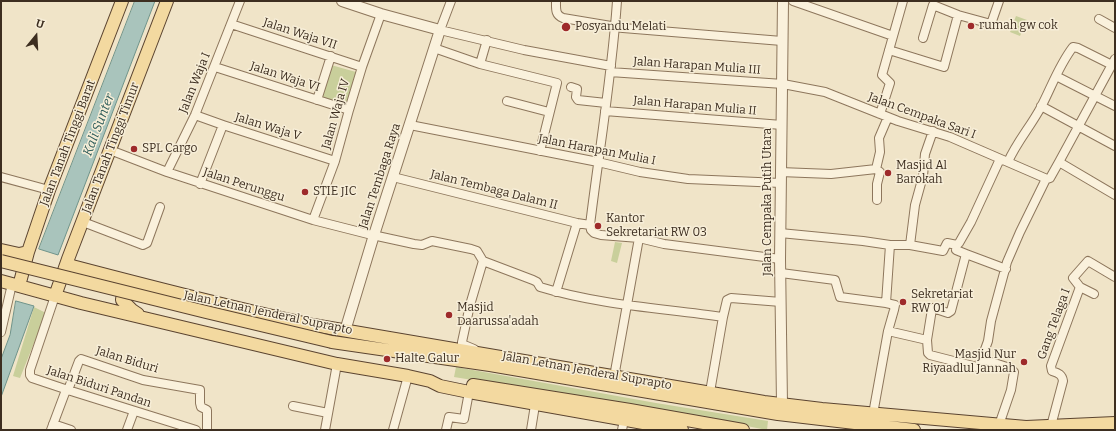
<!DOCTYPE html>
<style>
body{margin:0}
#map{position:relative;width:1116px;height:431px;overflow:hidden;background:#f0e4c8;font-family:Bitter,serif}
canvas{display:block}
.frame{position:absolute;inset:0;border:2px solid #3d2e20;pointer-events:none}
.north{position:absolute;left:16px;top:16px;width:40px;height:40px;-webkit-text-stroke:3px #f7eed8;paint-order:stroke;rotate:18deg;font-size:11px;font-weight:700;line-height:16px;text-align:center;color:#3d2e20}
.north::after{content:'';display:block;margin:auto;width:14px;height:18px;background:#3d2e20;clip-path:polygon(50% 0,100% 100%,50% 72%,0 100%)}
</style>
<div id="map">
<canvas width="1116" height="431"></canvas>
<div class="frame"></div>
<div class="north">U</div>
</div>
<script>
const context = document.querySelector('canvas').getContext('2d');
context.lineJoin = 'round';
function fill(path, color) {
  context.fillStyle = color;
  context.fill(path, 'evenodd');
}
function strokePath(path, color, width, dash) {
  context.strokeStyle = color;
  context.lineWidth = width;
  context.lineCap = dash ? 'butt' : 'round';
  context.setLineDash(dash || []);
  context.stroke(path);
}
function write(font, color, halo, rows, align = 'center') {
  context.font = font + ' Bitter,serif';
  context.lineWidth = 3;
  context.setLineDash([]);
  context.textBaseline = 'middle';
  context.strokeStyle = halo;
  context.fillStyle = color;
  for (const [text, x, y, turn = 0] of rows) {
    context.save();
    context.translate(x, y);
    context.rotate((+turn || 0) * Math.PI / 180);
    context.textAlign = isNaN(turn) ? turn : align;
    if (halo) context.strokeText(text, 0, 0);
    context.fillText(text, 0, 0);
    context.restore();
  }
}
const green = new Path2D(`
 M1016 16 1027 20 1020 36 1010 32Z
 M331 65 356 72 346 104 322 97Z
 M615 242 622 243 617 263 611 261Z
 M34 307 46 313 20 378 13 376Z
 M456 367 656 403 768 421 767 430 706 418 454 377Z`);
const water = new Path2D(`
 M135 1H155L58 255 39 249Z
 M16 301 34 306 1 397V359L10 335Z`);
const minor = new Path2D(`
 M451 1 440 30 524 50 611 66
 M556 1C556 9 555 15 563 18L623 28 782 41
 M617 1C612 76 599 151 590 225L591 230 594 233 601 235 639 238 664 244 780 259
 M793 1 893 36
 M1099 19 1115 28
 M231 24 362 67
 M923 38 933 5 958 15
 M434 48 480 64 557 83 540 151
 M889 50 944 67 958 15 991 24 999 1
 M480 64 487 40
 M215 67 349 110
 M610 72 783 84 825 92 898 121 950 137 1047 179 1050 178 1059 162 1115 59
 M1056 76 1115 106
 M571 87 577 89 576 97 578 100 606 103
 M317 100 331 56
 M507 101 549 112
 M1041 106 1115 146
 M605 111 782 125
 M880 114 890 83 882 75 903 1
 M195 115 223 125 335 161
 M410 125 598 162 640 172 688 179 781 183
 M110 150 167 172 313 220 368 234 414 244 422 245 432 241 471 249 477 251 483 261 533 280 537 282 540 287C599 305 661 308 723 317L710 392
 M1008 162C1016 143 1031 126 1041 107 1051 88 1059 65 1073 47L1078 48 1112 65
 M1059 162 1115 195
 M876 169 880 172 877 184V200
 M167 172 195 115 240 1
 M780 172 831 174 876 169 880 152 879 138 888 117
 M1 177 49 190
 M393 177 577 223 590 225
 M200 184 223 125
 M313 220 335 161 349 110 362 67 381 14
 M83 222 143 245 147 243 160 207
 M780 233 863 241 890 245H910L943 251 947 243 957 245 959 243 971 222 1000 159
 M910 245 915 205 923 176 925 154 933 131
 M966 254 1006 269
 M781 273 835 280 840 297 886 303
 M1080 287 1094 294
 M556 292 577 223
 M55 296 30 370V375L32 378 71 391 196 430
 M723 317 727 300 731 298 781 302
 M888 331 927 340 928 353 930 355 977 367 979 366 988 341 991 321 1007 262 1020 232 1046 179
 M1 332 12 284
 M927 340 932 309 933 308 948 313 951 311 966 254 956 250 957 245
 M474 349 462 344V342L470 305 483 261
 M982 359 1010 368 1014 372 1011 390 999 425
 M614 377 639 238
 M68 390 79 361 81 359 143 380 200 390V403L201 407 207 410V430
 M293 406 328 413
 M873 414 888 331 894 310 895 305 886 303 890 245
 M53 424 71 430
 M1051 426 1063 381C1062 374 1058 373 1052 371L1051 366 1080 287 1073 278 1088 261 1115 277
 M51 430 66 390
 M127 430 134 411
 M325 430 337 364
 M393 430 408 376
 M446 430 449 417 464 419 469 392
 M531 430 535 405
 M622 430 624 420`);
const tertiary = new Path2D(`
 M342 1 381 14 440 30 374 235 345 331
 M782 404 780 259 783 1`);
const primary = new Path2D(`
 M1 250 19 254 28 252
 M67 263 72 266C152 287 232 308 313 325L764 402 822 409 1026 427 1115 423
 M1 281 81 303 337 364 408 376 430 381 440 386 469 392 682 430
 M19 286 28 252 49 190 122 1
 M131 286C123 289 123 292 122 300L132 310 138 314
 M55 296 68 259 167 1
 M332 342 490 365 778 414 914 430
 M473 385 630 410 743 430`);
const primaryBridge = new Path2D(`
 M1 261 206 312 332 342`);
const markers = [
 [971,26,4,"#9e2a2b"],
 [566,27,5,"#9e2a2b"],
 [134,149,4,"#9e2a2b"],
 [888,173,4,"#9e2a2b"],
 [305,192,4,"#9e2a2b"],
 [598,226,4,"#9e2a2b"],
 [903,302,4,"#9e2a2b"],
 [449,315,4,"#9e2a2b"],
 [387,359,4,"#9e2a2b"],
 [1024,362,4,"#9e2a2b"]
];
const poiNames = [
 ["rumah gw cok",979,26],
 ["Posyandu Melati",575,27],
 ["SPL Cargo",142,149],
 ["Masjid Al",896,166],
 ["Barokah",896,180],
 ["STIE JIC",313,192],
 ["Kantor",606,219],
 ["Sekretariat RW 03",606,233],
 ["Sekretariat",911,295],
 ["RW 01",911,309],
 ["Masjid",457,308],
 ["Daarussa'adah",457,322],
 ["Masjid Nur",1016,355,"right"],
 ["Riyaadlul Jannah",1016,369,"right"],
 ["Halte Galur",395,359]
];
const streetNames = [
 ["Jalan Waja VII",300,34,18],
 ["Jalan Harapan Mulia III",697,66,4],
 ["Jalan Waja VI",285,77,18],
 ["Jalan Waja I",195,83,-68],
 ["Jalan Harapan Mulia II",695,106,5],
 ["Jalan Waja IV",336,114,-74],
 ["Jalan Cempaka Sari I",922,116,20],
 ["Jalan Waja V",268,127,17],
 ["Jalan Tanah Tinggi Barat",68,143,-69],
 ["Jalan Tanah Tinggi Timur",111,148,-69],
 ["Jalan Harapan Mulia I",597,150,11],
 ["Jalan Tembaga Raya",380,176,-72],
 ["Jalan Perunggu",244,185,18],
 ["Jalan Tembaga Dalam II",494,190,14],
 ["Jalan Cempaka Putih Utara",768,202,-90],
 ["Jalan Letnan Jenderal Suprapto",268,313,12],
 ["Gang Telaga I",1054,324,-70],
 ["Jalan Biduri",127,360,17],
 ["Jalan Letnan Jenderal Suprapto",587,371,10],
 ["Jalan Biduri Pandan",99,387,18]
];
const waterNames = [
 ["Kali Sunter",99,125,-69]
];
fill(green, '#c9cf9b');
fill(water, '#a9c4bc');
strokePath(water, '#6f938a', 1);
strokePath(minor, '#8d765c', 10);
strokePath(tertiary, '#8d765c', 12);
strokePath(primary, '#5b4430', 14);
strokePath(minor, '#faf1dc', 8);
strokePath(tertiary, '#faf1dc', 10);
strokePath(primary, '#f3d9a0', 12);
strokePath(primaryBridge, '#5b4430', 14, []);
strokePath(primaryBridge, '#f3d9a0', 12);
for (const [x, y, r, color] of markers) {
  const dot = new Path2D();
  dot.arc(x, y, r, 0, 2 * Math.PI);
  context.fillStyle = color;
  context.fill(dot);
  strokePath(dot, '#f7eed8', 1.5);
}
write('12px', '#3d2e20', '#f7eed8', poiNames, 'left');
write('12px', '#3d2e20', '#f7eed8', streetNames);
write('italic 13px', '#2f5d5a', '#f7eed8', waterNames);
</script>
